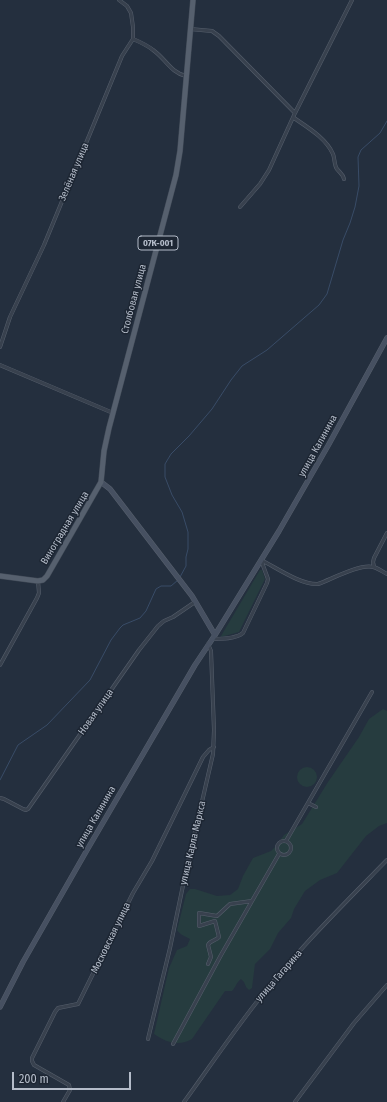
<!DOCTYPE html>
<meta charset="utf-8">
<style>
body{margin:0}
#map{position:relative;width:387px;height:1102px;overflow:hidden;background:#242f3e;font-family:"Fira Sans Condensed",sans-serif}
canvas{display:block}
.scale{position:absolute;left:12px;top:1072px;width:119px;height:18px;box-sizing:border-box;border:2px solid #b4bcc9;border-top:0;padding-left:5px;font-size:12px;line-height:14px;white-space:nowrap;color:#b4bcc9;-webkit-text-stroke:3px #1d2633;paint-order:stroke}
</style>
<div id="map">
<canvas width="387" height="1102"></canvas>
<div class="scale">200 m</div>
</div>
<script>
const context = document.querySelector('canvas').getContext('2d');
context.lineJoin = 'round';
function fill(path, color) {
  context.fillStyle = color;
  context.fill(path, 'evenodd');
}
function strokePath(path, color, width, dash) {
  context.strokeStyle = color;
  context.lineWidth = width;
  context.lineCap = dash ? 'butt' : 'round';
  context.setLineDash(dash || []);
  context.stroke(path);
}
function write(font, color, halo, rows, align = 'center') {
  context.font = font + ' "Fira Sans Condensed",sans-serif';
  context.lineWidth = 3;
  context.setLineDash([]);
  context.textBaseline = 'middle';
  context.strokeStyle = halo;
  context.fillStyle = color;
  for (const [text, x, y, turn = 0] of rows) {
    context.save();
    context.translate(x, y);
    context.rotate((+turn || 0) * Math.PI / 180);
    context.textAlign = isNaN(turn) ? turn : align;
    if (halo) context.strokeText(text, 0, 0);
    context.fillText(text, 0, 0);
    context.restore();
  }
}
const green = new Path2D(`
 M260 570H262L265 579 239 632 221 637V636Z
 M383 709 387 711V823L379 826 366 836 337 873 320 880 305 891 294 909 291 918 278 933 270 949 255 964 252 988 249 990 246 987 244 982 241 979C236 983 236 987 232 991H225L192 1039C179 1047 165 1042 154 1034L169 968 177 950 187 946 190 939C185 936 180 935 177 930L186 894 190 889H195L217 896 230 895 238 889 243 876 253 858 271 851 277 845 284 835 302 824 328 782 359 737 369 719Z
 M297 777a10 10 0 1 1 20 0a10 10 0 1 1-20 0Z`);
const stream = new Path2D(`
 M180 577 186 566V557L188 549V532L182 512 172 495 165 477V464L171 454 189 436 212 409 231 380 242 366 267 350 319 305 327 294 343 240 350 223 355 207 359 186 358 157 361 150 380 133 387 121
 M0 780 18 745 47 725 90 680 111 640 120 628 123 625 140 618 146 611 156 589 161 586H171L178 580`);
const street = new Path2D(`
 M190 29 212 31 219 36 295 113
 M133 39C140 42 147 45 153 50 165 58 171 73 186 76
 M294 118C307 127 326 138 333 154 335 159 334 165 337 169 340 173 343 174 344 179
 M240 207 260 184 269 170 295 113 352 0
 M0 347 10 317 44 245 122 56 133 39V27L131 13 127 6 119 0
 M0 365 113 413
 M261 560C277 568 301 585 318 584 332 579 359 564 373 567 378 568 383 572 387 574
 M374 567 373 562 374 558 387 533
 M212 639C221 639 236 639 243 633L267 583 268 579 261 560
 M0 665 37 598 39 593 38 581
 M0 798 4 799 23 809 26 810 28 809 139 650 158 626 164 621 173 617 195 602
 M308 803 316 807
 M277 848a7 7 0 1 1 14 0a7 7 0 1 1-14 0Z
 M286 841 372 692
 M208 964 211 957 208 945C210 940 216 941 219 937L215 921 199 926V913L217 916 230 904 252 901
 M148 1039 170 948 186 871 213 754 214 730 211 651 208 644
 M173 1044 221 955 279 854
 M63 1102 70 1090 69 1085 34 1065 32 1061V1058L55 1012 58 1008 78 1004 133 893 152 861 203 757 209 750 214 747
 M184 1102C208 1069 231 1035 256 1003 295 952 342 906 387 860
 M295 1102 354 1023 387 985`);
const secondary = new Path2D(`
 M101 482 110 489 192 596 215 635
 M0 1007 23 962 87 850 195 665 215 635 279 531 329 444 387 338`);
const primary = new Path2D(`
 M0 576 38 581 43 580 47 576 101 482 104 451 109 428 176 175 180 151 193 0`);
const shields = [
 [158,243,40]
];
const shieldNames = [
 ["07К-001",158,243]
];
const streetNames = [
 ["Зелёная улица",74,172,-67],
 ["Столбовая улица",134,299,-75],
 ["улица Калинина",318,446,-61],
 ["Виноградная улица",65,528,-59],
 ["Новая улица",96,712,-55],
 ["улица Калинина",96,817,-60],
 ["улица Карла Маркса",193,843,-77],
 ["Московская улица",111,938,-64],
 ["улица Гагарина",279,976,-49]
];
fill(green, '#263c3f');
strokePath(stream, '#394c67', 1);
strokePath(street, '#565f6c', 4);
strokePath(secondary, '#565f6c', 5.5);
strokePath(primary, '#414a57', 6);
strokePath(street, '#38414e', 3);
strokePath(secondary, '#465061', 4.5);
strokePath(primary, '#56606e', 5);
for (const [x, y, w] of shields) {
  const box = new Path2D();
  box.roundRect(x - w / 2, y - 7, w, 14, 3);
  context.fillStyle = '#1d2633';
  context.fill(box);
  strokePath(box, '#b4bcc9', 1);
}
write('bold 9px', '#b4bcc9', null, shieldNames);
write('10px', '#b4bcc9', '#1d2633', streetNames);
</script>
